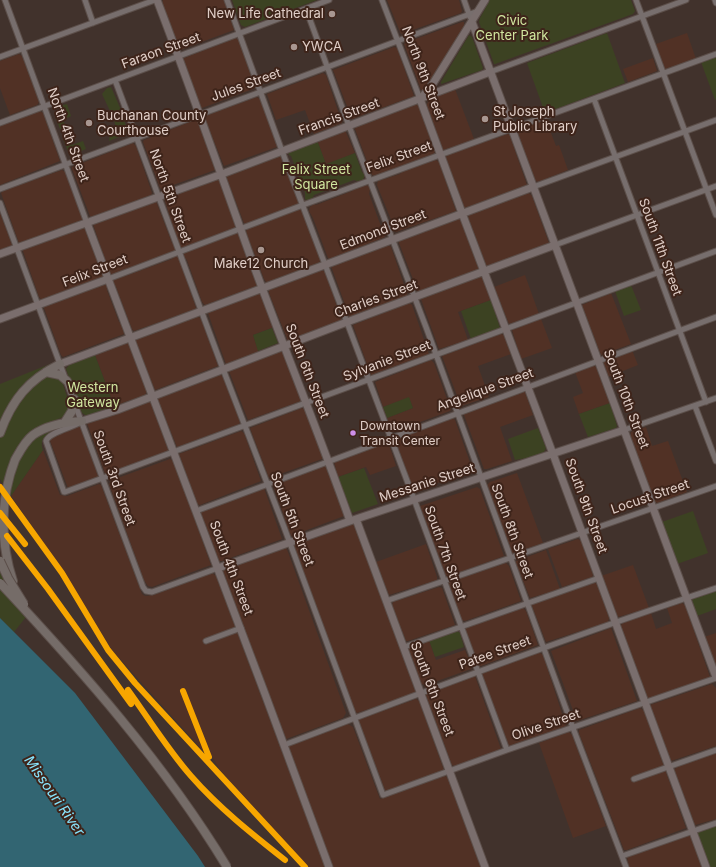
<!DOCTYPE html>
<style>
body{margin:0}
canvas{display:block;background:#41322c}
</style>
<canvas width="716" height="867"></canvas>
<script>
const context = document.querySelector('canvas').getContext('2d');
context.lineJoin = 'round';
function fill(path, color) {
  context.fillStyle = color;
  context.fill(path, 'evenodd');
}
function strokePath(path, color, width, dash) {
  context.strokeStyle = color;
  context.lineWidth = width;
  context.lineCap = dash ? 'butt' : 'round';
  context.setLineDash(dash || []);
  context.stroke(path);
}
function write(font, color, halo, rows, align = 'center') {
  context.font = font + ' Inter,sans-serif';
  context.lineWidth = 4;
  context.setLineDash([]);
  context.textBaseline = 'middle';
  context.strokeStyle = halo;
  context.fillStyle = color;
  for (const [text, x, y, turn = 0] of rows) {
    context.save();
    context.translate(x, y);
    context.rotate((+turn || 0) * Math.PI / 180);
    context.textAlign = isNaN(turn) ? turn : align;
    if (halo) context.strokeText(text, 0, 0);
    context.fillText(text, 0, 0);
    context.restore();
  }
}
const built = new Path2D(`
 M163 0H224L234 30 180 50 162 4Z
 M387 0H459L462 11 461 13 401 34Z
 M462 22H464V26L427 89 423 91 421 90 404 44 407 42Z
 M687 33 696 59 666 69 664 68 656 44Z
 M236 38 239 41 255 88 253 89 202 108 200 106 183 60 184 58Z
 M394 47 397 48 414 96 352 119 333 70Z
 M19 54 22 56 39 102 37 105 10 115 0 88V61Z
 M653 58 657 71 628 82 623 69Z
 M323 73 326 75 342 123 314 134 305 110 276 120 267 94Z
 M455 89 474 139 473 141 466 143 443 150 427 109V104L432 97Z
 M257 97 260 99 277 147 224 166 205 119V116Z
 M416 104 419 106 435 152 432 155 376 176 372 175 355 129 356 126Z
 M40 111 43 113 60 161 0 185V126Z
 M195 120H197L198 122 215 170 162 189 160 188 143 142 144 140Z
 M546 120 556 146 559 145 568 170 538 182 534 180 517 130Z
 M345 130 355 153 326 165 317 140Z
 M508 134 511 136 512 142 527 185 465 208 463 206 445 155Z
 M133 143 136 146 152 193 151 195 92 217 90 216 72 169V167Z
 M280 154 284 158 282 160 300 203 297 205 246 224 244 223 226 176Z
 M436 160 439 162 456 211 396 232 377 185 378 181 400 174 401 172 419 165H421Z
 M62 170 65 172 82 218V220L21 243H19L1 193 3 191Z
 M218 178 236 226 235 228 186 247H181L175 232 164 198Z
 M365 185 369 186 370 189 369 194 385 237 330 259 328 258 313 218 309 211 310 207 314 204 316 205 352 191 354 189Z
 M529 193 532 196 549 243 548 245 487 267 468 217 470 214Z
 M156 201 172 243 174 244 176 248 175 251 114 274H110L93 224Z
 M300 209 302 210 305 215 321 260 318 263 267 283 264 279 246 232 247 229Z
 M0 213 12 245 11 247 0 252Z
 M458 218 461 221 479 270 418 292 399 243V241Z
 M83 228 87 230 103 277 98 281 96 280 48 297 47 299 42 300 39 297 23 251 24 249Z
 M238 232 239 233 258 285 256 286 205 305 202 302 187 260 184 257V253Z
 M388 245 391 247 408 296 350 318 331 266Z
 M176 255 179 258 196 308 193 310 134 331 132 329 116 287 113 282V280L117 277 120 278 172 259Z
 M322 270 325 272 342 321 288 341 269 293V289Z
 M525 275 539 314 509 324 494 287Z
 M480 276 483 278 491 300 458 312 468 340 439 349 421 299Z
 M104 284H106L108 286 107 290 119 322 122 324 124 334 63 357 61 355 44 308V306Z
 M259 293 261 294 274 327 253 335 259 352 226 364 208 313Z
 M611 293 631 344 601 355 582 305Z
 M409 303 412 305 429 354 371 375 353 325Z
 M198 316 201 319 218 366 155 390 136 342V340Z
 M541 319 552 348 521 359 512 330Z
 M501 334 504 335 511 354 478 366 489 397 461 406 442 356Z
 M127 343H129L147 391 145 395 114 406 95 355Z
 M632 350 638 365 608 377 603 362Z
 M281 351H283L301 401 248 420 229 371 231 369Z
 M431 360 434 363 451 410 450 411 393 432 387 418 413 408 409 398 383 407 375 382Z
 M593 365 596 367 610 403 579 414 573 397 583 393 575 372Z
 M220 374 223 377 240 422 239 424 177 447 158 400V397Z
 M523 391 525 392 533 415 500 427 512 461 487 469H484L464 415V413Z
 M150 401 168 449V451L108 474 105 473 87 423Z
 M302 408 305 410 323 457 322 459 269 478 250 428Z
 M452 418 455 420 473 471 414 491 395 439Z
 M78 427H80L98 476V478L68 488 49 438Z
 M646 427 652 446 668 441 687 492 658 503 655 502 630 436 631 432Z
 M241 431 244 433 261 481 200 505 197 504 179 454Z
 M386 442 389 444 396 466 370 475 366 467 338 477 334 462Z
 M43 450 60 495 67 496 99 484 101 485 142 594 145 596 154 595 212 573 216 576 325 867H308L220 770 210 753 206 754 112 650 60 566 11 496Z
 M170 459 174 462 211 565 152 587 148 586 144 580 109 484 112 480Z
 M325 465 344 514V516L291 536 273 485Z
 M517 473 543 543 513 553 512 552 487 485 490 482Z
 M477 487 480 489 504 556 449 576H446L420 506Z
 M264 488 282 539 222 561H219L201 513V511Z
 M351 523 354 524 356 527 415 690V693L413 694 357 713 355 711 293 547V545Z
 M578 539 581 541 593 575 592 577 562 587 548 549Z
 M426 544 437 577V580L389 595 376 562Z
 M283 547 286 548 288 552 346 713 343 718 286 739 223 572 224 570Z
 M546 550 560 589 530 598 516 563V561Z
 M506 563 509 566 521 601 465 621 461 620 448 584 450 582Z
 M633 565 649 608 618 617 601 576Z
 M594 583H596L598 586 609 618 608 622 546 642 532 606 533 604Z
 M439 587 442 588 455 625 408 641H406L392 605 393 602Z
 M682 603 685 605 710 677 650 698H647L620 626 624 622 651 613 656 629 672 623 667 608Z
 M523 608 526 611 538 645 481 666 478 665 465 630 466 628Z
 M611 628 637 701 577 721 551 651Z
 M716 633V669L704 637Z
 M429 640 436 660 465 650 471 664V669L426 685 421 684 409 650V648Z
 M539 652 543 655 566 726 509 746 482 674 483 672Z
 M472 676H475L476 679 501 749 455 766 452 765 426 696V694Z
 M712 684 716 688V746L671 761 650 705Z
 M416 699 419 701 444 770 388 791 385 790 359 721 360 719Z
 M640 708 644 711 686 828 627 850H624L579 733V730Z
 M348 724 353 727 380 799 445 776 447 777 481 867H333L288 746Z
 M569 732 572 735 606 826 573 838 539 743Z
 M716 753V819L695 825 674 770 677 767Z
 M688 835 691 837 702 867H629L627 857Z`);
const green = new Path2D(`
 M232 0H317L245 27 241 25Z
 M490 0H631L635 11 633 14 495 64H494L479 22 480 18Z
 M607 33 625 83 545 113 527 63Z
 M469 35 472 37 483 68 482 70 441 84V82Z
 M716 57V99L715 100 701 62Z
 M111 87 121 110 114 113 112 110 110 111 102 94 107 88Z
 M67 104 71 116 63 120 66 127 60 129 55 116 62 113 59 106Z
 M121 113 129 133 109 141 110 131 116 128 114 120 116 119 115 116Z
 M69 137 72 145 83 141 86 149 70 156 63 139Z
 M317 140 326 164 355 153 362 172 365 175 363 180 357 181 354 180 314 195 312 199 308 201 305 199V193L291 156 289 155 288 151Z
 M631 285 641 310 624 316 615 291Z
 M491 300 500 328 471 339 461 311Z
 M272 328 278 343 258 351 253 335Z
 M95 355 114 406 87 416 82 413 66 369 69 365Z
 M55 362C32 377 21 384 7 408L14 411 26 393 42 377 52 375 62 381 70 406 67 414 63 417 43 425 35 430H47L75 423C62 428 36 432 43 450L11 496 0 479V384Z
 M409 397 413 408 387 418 383 407Z
 M610 403 617 426 616 428 588 437 579 414Z
 M538 428 546 448 544 452 527 458 515 460 508 439Z
 M364 468 378 504 352 513 338 477Z
 M693 511 708 553 677 564 662 522Z
 M0 566 26 617 14 632 0 618Z
 M716 591V609L697 616 692 601 693 599Z
 M457 631 460 633 464 647 435 657 429 640Z
 M716 826V867H710L697 834 698 832Z`);
const water = new Path2D(`
 M0 618 75 693 198 856 205 867H0Z`);
const minor = new Path2D(`
 M5 0 87 223
 M85 0 93 23
 M227 0 282 151 414 499 507 750
 M382 0 420 99
 M464 0 470 17
 M636 0 716 215
 M715 0 716 3
 M306 9 349 126 426 327 573 728 626 867
 M0 57 155 0
 M490 72 686 0
 M115 80 223 369 284 527 383 795 507 750 716 678
 M594 99 706 402
 M0 123 329 0
 M533 187 716 120
 M0 189 478 11
 M0 203 143 587 146 591 152 592 218 568
 M555 245 716 186
 M108 279 303 205 716 54
 M695 406 716 461
 M81 422C72 428 49 432 46 441L64 492H65L716 251
 M624 430 716 398
 M196 511 716 317
 M386 601 510 558 716 486
 M206 641 241 628
 M404 647 599 578
 M284 745C427 690 571 636 716 588
 M634 779 716 750
 M622 856 716 823`);
const major = new Path2D(`
 M157 0C190 86 220 172 251 258 283 346 319 433 350 521
 M472 22 716 677
 M422 97 432 85 485 0
 M420 99 462 213 553 454 706 867
 M87 223 265 694 329 867
 M0 254 222 174 490 72
 M0 319 108 279
 M60 364 533 187
 M82 421 117 410 347 322 555 245
 M356 519 485 867
 M218 568 350 521 624 430`);
const highway = new Path2D(`
 M46 372 60 375 67 381
 M65 422 72 411 74 399
 M0 433C12 400 28 380 60 364
 M13 581C0 542 0 498 15 460 20 451 25 441 33 435 47 425 65 422 82 421`);
const highwayBridge = new Path2D(`
 M0 561 8 578 24 604
 M0 583C83 672 164 763 227 867`);
const rail1 = new Path2D(`
 M0 487 62 573 108 650 135 683 305 867
 M0 513 25 544
 M7 536 48 589 131 704
 M128 690C149 719 168 750 191 776 219 808 252 834 285 860
 M183 691 209 757`);
const markers = [
 [332,14,4,"#a89791"],
 [294,47,4,"#a89791"],
 [485,119,4,"#a89791"],
 [89,123,4,"#a89791"],
 [261,250,4,"#a89791"],
 [353,433,3.5,"#ce8fe9"]
];
const busNames = [
 ["Downtown",360,426],
 ["Transit Center",360,441]
];
const poiNames = [
 ["New Life Cathedral",324,14,"right"],
 ["YWCA",302,47],
 ["St Joseph",493,112],
 ["Public Library",493,127],
 ["Buchanan County",97,116],
 ["Courthouse",97,131],
 ["Make12 Church",261,264,"center"]
];
const parkNames = [
 ["Civic",512,21],
 ["Center Park",512,36],
 ["Felix Street",316,170],
 ["Square",316,185],
 ["Western",93,388],
 ["Gateway",93,403]
];
const streetNames = [
 ["Faraon Street",161,51,-20],
 ["North 9th Street",423,73,69],
 ["Jules Street",246,85,-20],
 ["Francis Street",339,117,-20],
 ["North 4th Street",68,135,70],
 ["Felix Street",399,157,-20],
 ["North 5th Street",170,196,70],
 ["Edmond Street",383,230,-21],
 ["South 11th Street",660,247,70],
 ["Felix Street",95,271,-21],
 ["Charles Street",376,299,-20],
 ["Sylvanie Street",387,361,-21],
 ["South 6th Street",307,371,69],
 ["Angelique Street",485,390,-20],
 ["South 10th Street",626,399,69],
 ["South 3rd Street",114,478,70],
 ["Messanie Street",427,483,-18],
 ["Locust Street",650,497,-19],
 ["South 9th Street",586,506,70],
 ["South 5th Street",292,519,69],
 ["South 8th Street",512,531,70],
 ["South 7th Street",445,553,70],
 ["South 4th Street",231,568,69],
 ["Patee Street",495,653,-20],
 ["South 6th Street",432,689,69],
 ["Olive Street",546,725,-19]
];
const waterNames = [
 ["Missouri River",54,796,55]
];
fill(built, '#513125');
fill(green, '#3c4222');
fill(water, '#326572');
strokePath(minor, '#5c4f4a', 7);
strokePath(major, '#5c4f4a', 9);
strokePath(highway, '#5c4f4a', 10);
strokePath(minor, '#776e6d', 5);
strokePath(major, '#7a6e6d', 7);
strokePath(highway, '#756c68', 8);
strokePath(highwayBridge, '#5c4f4a', 10, []);
strokePath(highwayBridge, '#756c68', 8);
strokePath(rail1, '#f7a600', 6);
for (const [x, y, r, color] of markers) {
  const dot = new Path2D();
  dot.arc(x, y, r, 0, 2 * Math.PI);
  context.fillStyle = color;
  context.fill(dot);
  strokePath(dot, '#3e241a', 1.5);
}
write('12px', '#e0cec7', '#3e241a', busNames, 'left');
write('13px', '#e0cec7', '#3e241a', poiNames, 'left');
write('13px', '#d1e69f', '#3e241a', parkNames);
write('13px', '#e0cec7', '#3e241a', streetNames);
write('italic 14px', '#89e6ff', '#3e241a', waterNames);
</script>
